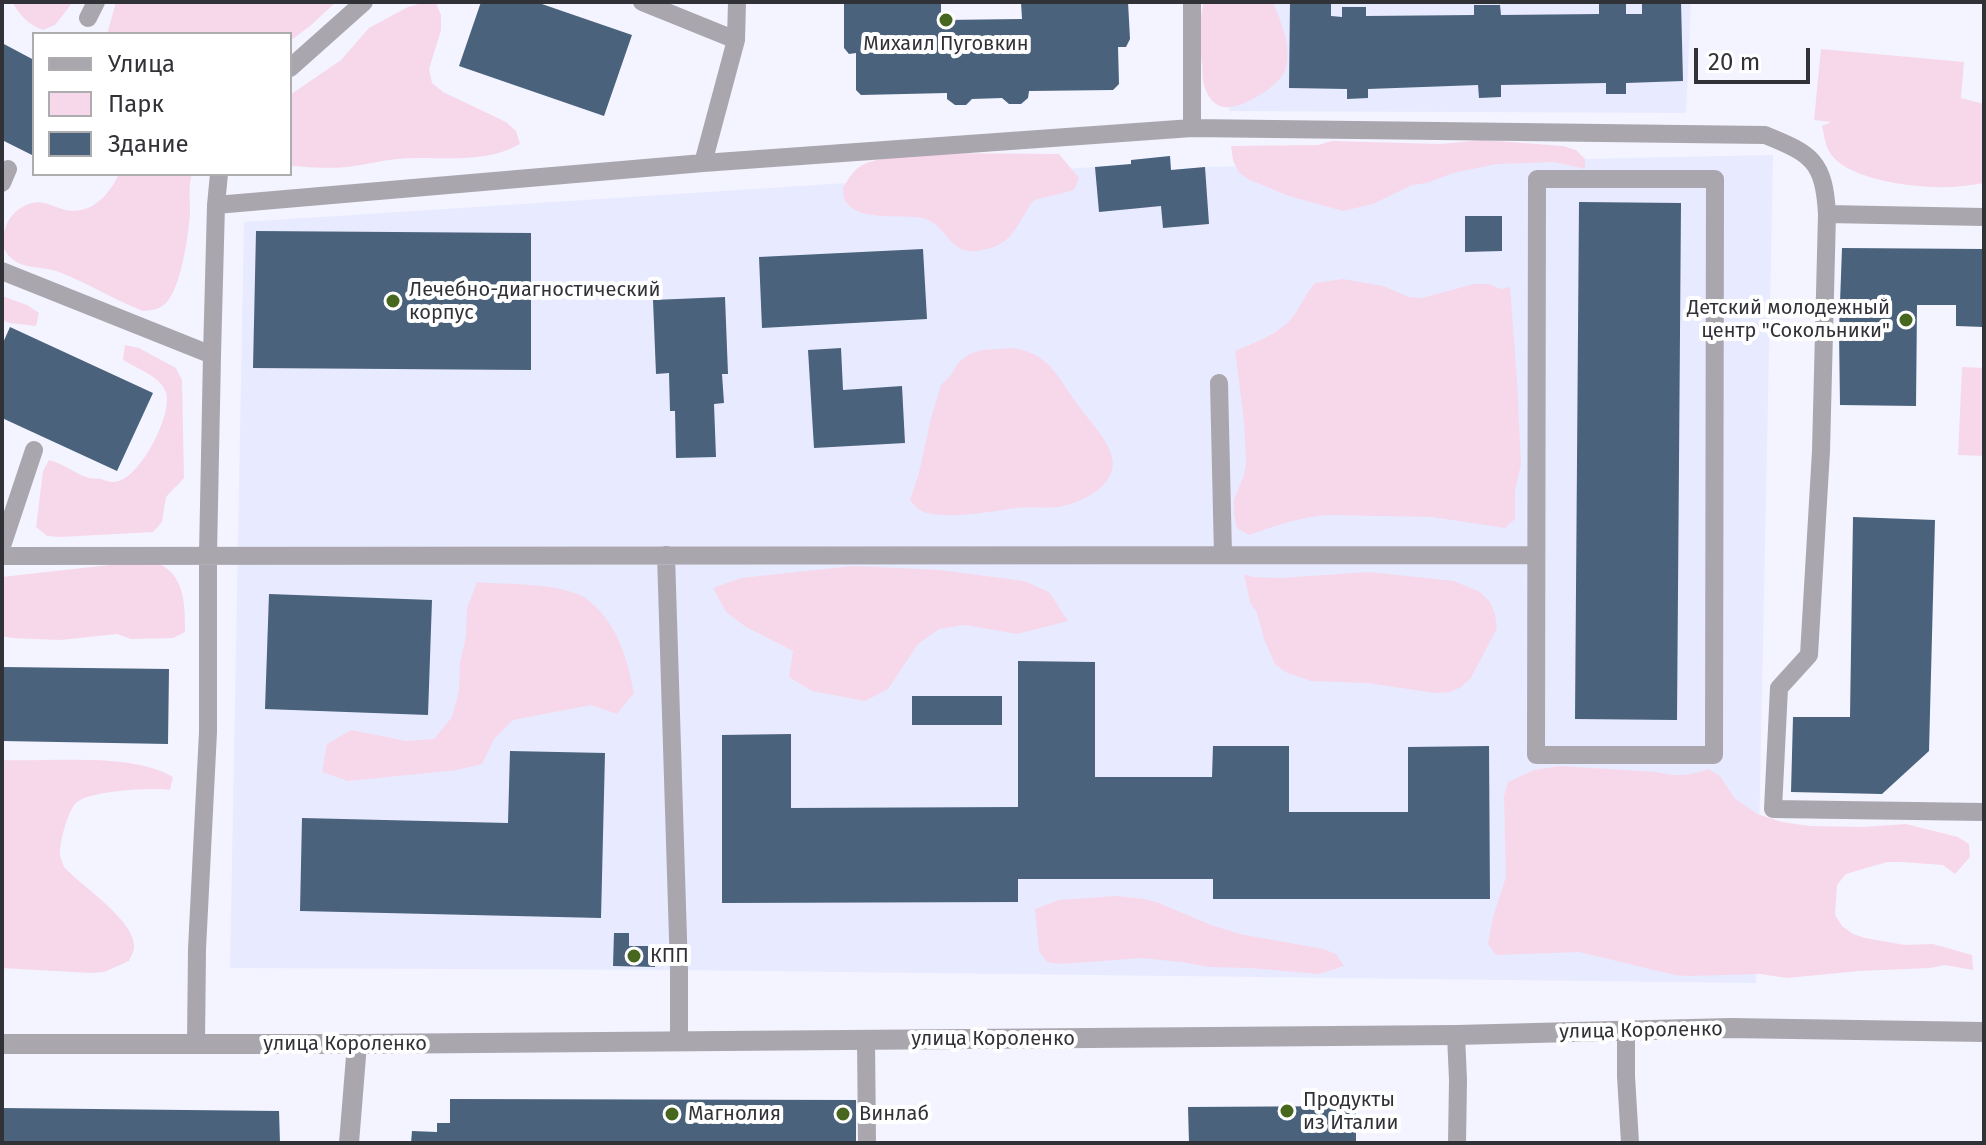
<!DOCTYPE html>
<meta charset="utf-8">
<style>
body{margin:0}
#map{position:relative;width:1986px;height:1145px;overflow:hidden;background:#f3f4ff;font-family:"Fira Sans",sans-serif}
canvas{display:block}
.frame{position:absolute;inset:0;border:4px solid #313138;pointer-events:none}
.legend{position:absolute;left:32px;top:32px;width:260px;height:144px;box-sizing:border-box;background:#fff;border:2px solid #adadaf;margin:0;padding:10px 14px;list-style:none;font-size:24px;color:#313138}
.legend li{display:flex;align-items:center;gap:16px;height:40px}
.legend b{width:40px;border:2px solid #adadaf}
.scale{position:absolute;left:1694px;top:48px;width:116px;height:36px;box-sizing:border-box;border:4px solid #313138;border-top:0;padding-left:10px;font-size:24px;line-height:28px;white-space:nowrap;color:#313138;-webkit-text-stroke:6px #fff;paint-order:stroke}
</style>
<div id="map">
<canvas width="1986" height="1145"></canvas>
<div class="frame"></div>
<ul class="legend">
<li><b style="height:10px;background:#aaa6ad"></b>Улица</li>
<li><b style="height:22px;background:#f7d8ea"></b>Парк</li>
<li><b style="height:22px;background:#4a627c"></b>Здание</li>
</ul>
<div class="scale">20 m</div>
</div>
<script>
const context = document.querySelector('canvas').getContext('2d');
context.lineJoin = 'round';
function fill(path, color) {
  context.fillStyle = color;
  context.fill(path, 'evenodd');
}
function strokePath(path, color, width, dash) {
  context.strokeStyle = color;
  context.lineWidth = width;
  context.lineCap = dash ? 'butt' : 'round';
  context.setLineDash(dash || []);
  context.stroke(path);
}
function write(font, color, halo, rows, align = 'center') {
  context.font = font + ' "Fira Sans",sans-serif';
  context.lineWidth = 8;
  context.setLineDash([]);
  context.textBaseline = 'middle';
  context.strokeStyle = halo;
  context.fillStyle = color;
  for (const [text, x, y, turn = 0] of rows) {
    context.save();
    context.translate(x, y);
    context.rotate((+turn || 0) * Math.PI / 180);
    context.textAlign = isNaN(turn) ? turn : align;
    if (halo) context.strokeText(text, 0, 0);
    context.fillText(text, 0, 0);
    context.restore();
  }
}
const built = new Path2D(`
 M1229 2H1691L1686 113 1229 111Z
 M1773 155 1756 983 679 970 230 968 244 222 1095 167 1131 164V160L1170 156 1171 170 1205 167Z`);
const green = new Path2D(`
 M12 2H73L55 25 43 30C27 24 21 16 12 2Z
 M116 2H336L310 26 290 41V34H107Z
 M1204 2H1273C1280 20 1290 42 1287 62 1286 75 1276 84 1266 91 1246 104 1216 121 1205 88 1202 80 1203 72 1202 64 1200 44 1198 22 1204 2Z
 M422 3H436L441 15V30L429 69 432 83 443 92 506 122 516 131 520 144C481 166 439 155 397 159 380 161 363 165 347 167 328 169 309 167 290 166V95L341 60 369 28 408 7Z
 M1821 49 1964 62 1961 98 1984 104V183C1967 186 1950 188 1933 187 1905 186 1843 178 1829 151 1825 144 1824 134 1822 126L1831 122 1814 120Z
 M1483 140 1563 146 1576 150 1585 159V169L1554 162 1497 164 1453 173 1427 183 1412 185 1373 204 1343 211 1289 196 1250 180 1239 173 1233 160 1231 146 1318 145 1332 141 1441 144Z
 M944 153 1059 154 1079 178 1074 190 1034 200C1015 224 1016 246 977 251 947 254 948 224 922 218 901 214 858 222 845 201 843 197 844 192 843 188 847 181 852 172 859 167 877 155 922 155 944 153Z
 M119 174H192C188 187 190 199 190 212 189 233 181 288 166 303 159 310 152 310 143 311 114 300 88 283 59 272 41 265 22 271 8 255 0 246 2 237 6 226 10 215 20 206 32 203 43 200 52 206 62 209 89 217 108 197 119 174Z
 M1343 279 1383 286 1409 297 1422 298 1474 284H1488L1501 289 1510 287 1517 380 1521 464 1515 491V519L1505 528 1432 517 1330 515C1302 516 1275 526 1249 535L1237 528 1234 514V500L1244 475 1246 462 1244 421 1235 351C1253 343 1277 335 1290 320 1300 309 1305 294 1315 283Z
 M2 296 27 305 39 313 36 326 9 323 2 320Z
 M125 345 139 348 176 368 182 380 184 478 166 497 162 522 153 532 60 537 47 536 36 527 43 471 49 460C65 464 75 474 89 478 93 479 97 478 101 479 105 480 109 482 113 482 138 483 173 415 166 393 161 376 137 369 123 360Z
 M1012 348C1048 353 1056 374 1075 401 1086 417 1108 439 1112 457 1119 485 1081 503 1059 507 1045 509 1030 506 1016 508 994 511 937 522 918 509 915 507 913 503 910 500L919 473 931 418 941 385 951 375 958 363 969 354 983 350Z
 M1962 367 1984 368V456L1958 455Z
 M136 562C145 562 155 562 163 566 186 579 185 610 185 632L173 638 131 639 117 634 60 640 12 638 2 636V577Z
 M853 566 940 570 1024 581 1049 592 1068 621 1017 634 965 625 939 629 918 644 888 689 865 701 812 691 789 677 793 651 746 627 726 612 713 588 741 578Z
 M1369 572 1454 581 1480 592 1490 602 1495 614 1497 628 1471 678 1461 687 1450 692 1436 693 1367 683 1311 681 1285 672 1275 664 1264 639 1257 613 1250 602 1244 574 1252 577 1281 578Z
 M477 582C511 585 551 582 582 596 588 599 592 604 597 608 620 632 628 662 634 693L617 714 591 705 513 720 494 739 482 764 457 770 348 781 322 772 327 744 351 730 406 741 434 739 452 717 459 691 460 663 466 636 467 608Z
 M2 760C50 762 132 752 173 777L170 790C153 787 90 791 77 802 68 809 59 844 60 855 61 860 63 863 64 867 81 886 138 922 134 949 133 954 130 957 129 961L104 972 91 973 2 968Z
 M1560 766 1656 772C1675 777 1690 776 1708 769L1720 776 1735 799 1746 806 1757 814 1782 822 1809 826 1863 827 1906 824 1958 837 1969 844 1970 857 1955 874 1943 865 1901 862H1887L1846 874 1837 885 1835 915 1842 926 1853 934 1865 938 1905 945 1933 944 1972 955 1973 970 1945 965 1930 968 1859 971 1787 978 1760 974 1688 976 1675 975 1579 952 1496 955 1488 944 1493 917 1506 877 1504 796 1508 782 1534 770Z
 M1116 896 1145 899 1159 903 1211 925 1240 934 1323 949 1336 954 1344 966 1319 974 1250 968 1209 967 1182 962 1142 958 1060 964 1047 962 1039 951 1035 909 1059 900Z`);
const building = new Path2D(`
 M481 2H536L632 35 604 116 459 66Z
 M844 2H941V20H946L1022 19 1021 2H1128L1130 39 1126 47H1118L1119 84 1113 90 1029 91 1028 98 1021 104H1009L1002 98 972 99 966 105H955L947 99V93L861 95 856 90V53L849 54 844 48Z
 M1290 2H1331V16L1342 17V7H1366V16L1474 15V5H1500L1501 15 1599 14V3H1626V14H1642V2H1681L1683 81 1626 83V94H1606V83L1501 85V97L1479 98 1478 85 1368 89V98L1347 99V89L1289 88Z
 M2 43 34 60V156L2 140Z
 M1170 156 1171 170 1205 167 1209 224 1163 228 1161 206 1099 212 1095 167 1131 164V160Z
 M1579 202 1681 203 1677 720 1575 719Z
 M1465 216H1502V251L1465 252Z
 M256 231 531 233V370L253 368Z
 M1842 248 1984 249V327L1956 326V305H1917L1916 406 1840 405 1839 330Z
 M923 249 927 319 762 328 759 257Z
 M725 297 728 374H722L724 403 714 404 716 457 676 458 675 411H670L669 373 656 374 653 300Z
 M10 327 153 393 117 471 2 418V345Z
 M841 348 843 390 902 386 905 443 814 448 808 350Z
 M1853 517 1935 520 1929 751 1882 794 1791 792 1793 717H1850Z
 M269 594 432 600 428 715 265 709Z
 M1018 661 1095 662V777H1212L1213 746H1289V812H1408V747L1489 746 1490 899H1213V879H1018V902L722 903V735L791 734V808L1018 807Z
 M2 667 169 669 168 744 2 741Z
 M912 696H1002V725H912Z
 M510 751 605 753 601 918 300 911 302 818 508 823Z
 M614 933H629V946H655V967L613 966Z
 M450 1099 856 1100V1143H411L412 1131 437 1132V1123H450Z
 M1356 1106V1143H1189L1188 1107Z
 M2 1108 279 1111 280 1143H2Z`);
const service = new Path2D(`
 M642 2 736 40
 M88 18 96 2
 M290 68 364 2
 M1192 128V2
 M703 163 736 40 737 2
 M1537 179H1715L1714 755H1536Z
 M2 183 8 169
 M216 205 703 163 1192 128 1765 135C1812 154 1824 161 1827 214L1821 451 1809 655 1779 688 1773 809 1984 812
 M1827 214 1984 217
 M2 271 212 355
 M1219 383 1223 555
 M2 546 34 450
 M666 555 679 970V1040
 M2 556 1536 555
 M1626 1030V1076L1630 1143
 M1456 1035 1458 1080 1457 1143
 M866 1039 867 1143
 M196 1044 197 949 208 732V555L212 355 216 205 219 174`);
const minor = new Path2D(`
 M349 1143 357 1044`);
const tertiary = new Path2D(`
 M2 1044H357L1456 1035 1730 1028 1984 1032`);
const markers = [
 [946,20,8,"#46671d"],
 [393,301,8,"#46671d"],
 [1906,320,8,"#46671d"],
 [634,956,8,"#46671d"],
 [1287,1111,8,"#46671d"],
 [672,1114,8,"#46671d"],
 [843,1114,8,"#46671d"]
];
const poiNames = [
 ["Михаил Пуговкин",946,44,"center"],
 ["Лечебно-диагностический",409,290],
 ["корпус",409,313],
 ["Детский молодежный",1890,308,"right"],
 ["центр \"Сокольники\"",1890,331,"right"],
 ["КПП",650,956],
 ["Продукты",1303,1100],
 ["из Италии",1303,1123],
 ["Магнолия",688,1114],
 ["Винлаб",859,1114]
];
const streetNames = [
 ["улица Короленко",1641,1031,-1],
 ["улица Короленко",993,1039],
 ["улица Короленко",345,1044]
];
fill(built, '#e8eaff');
fill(green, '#f7d8ea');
fill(building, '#4a627c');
strokePath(service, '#aaa6ad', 18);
strokePath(minor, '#aaa6ad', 20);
strokePath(tertiary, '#aaa6ad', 20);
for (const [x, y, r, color] of markers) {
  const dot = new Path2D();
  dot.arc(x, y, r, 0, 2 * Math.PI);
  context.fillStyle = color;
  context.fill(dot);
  strokePath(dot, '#fff', 3);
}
write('20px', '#313138', '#fff', poiNames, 'left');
write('20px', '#313138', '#fff', streetNames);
</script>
